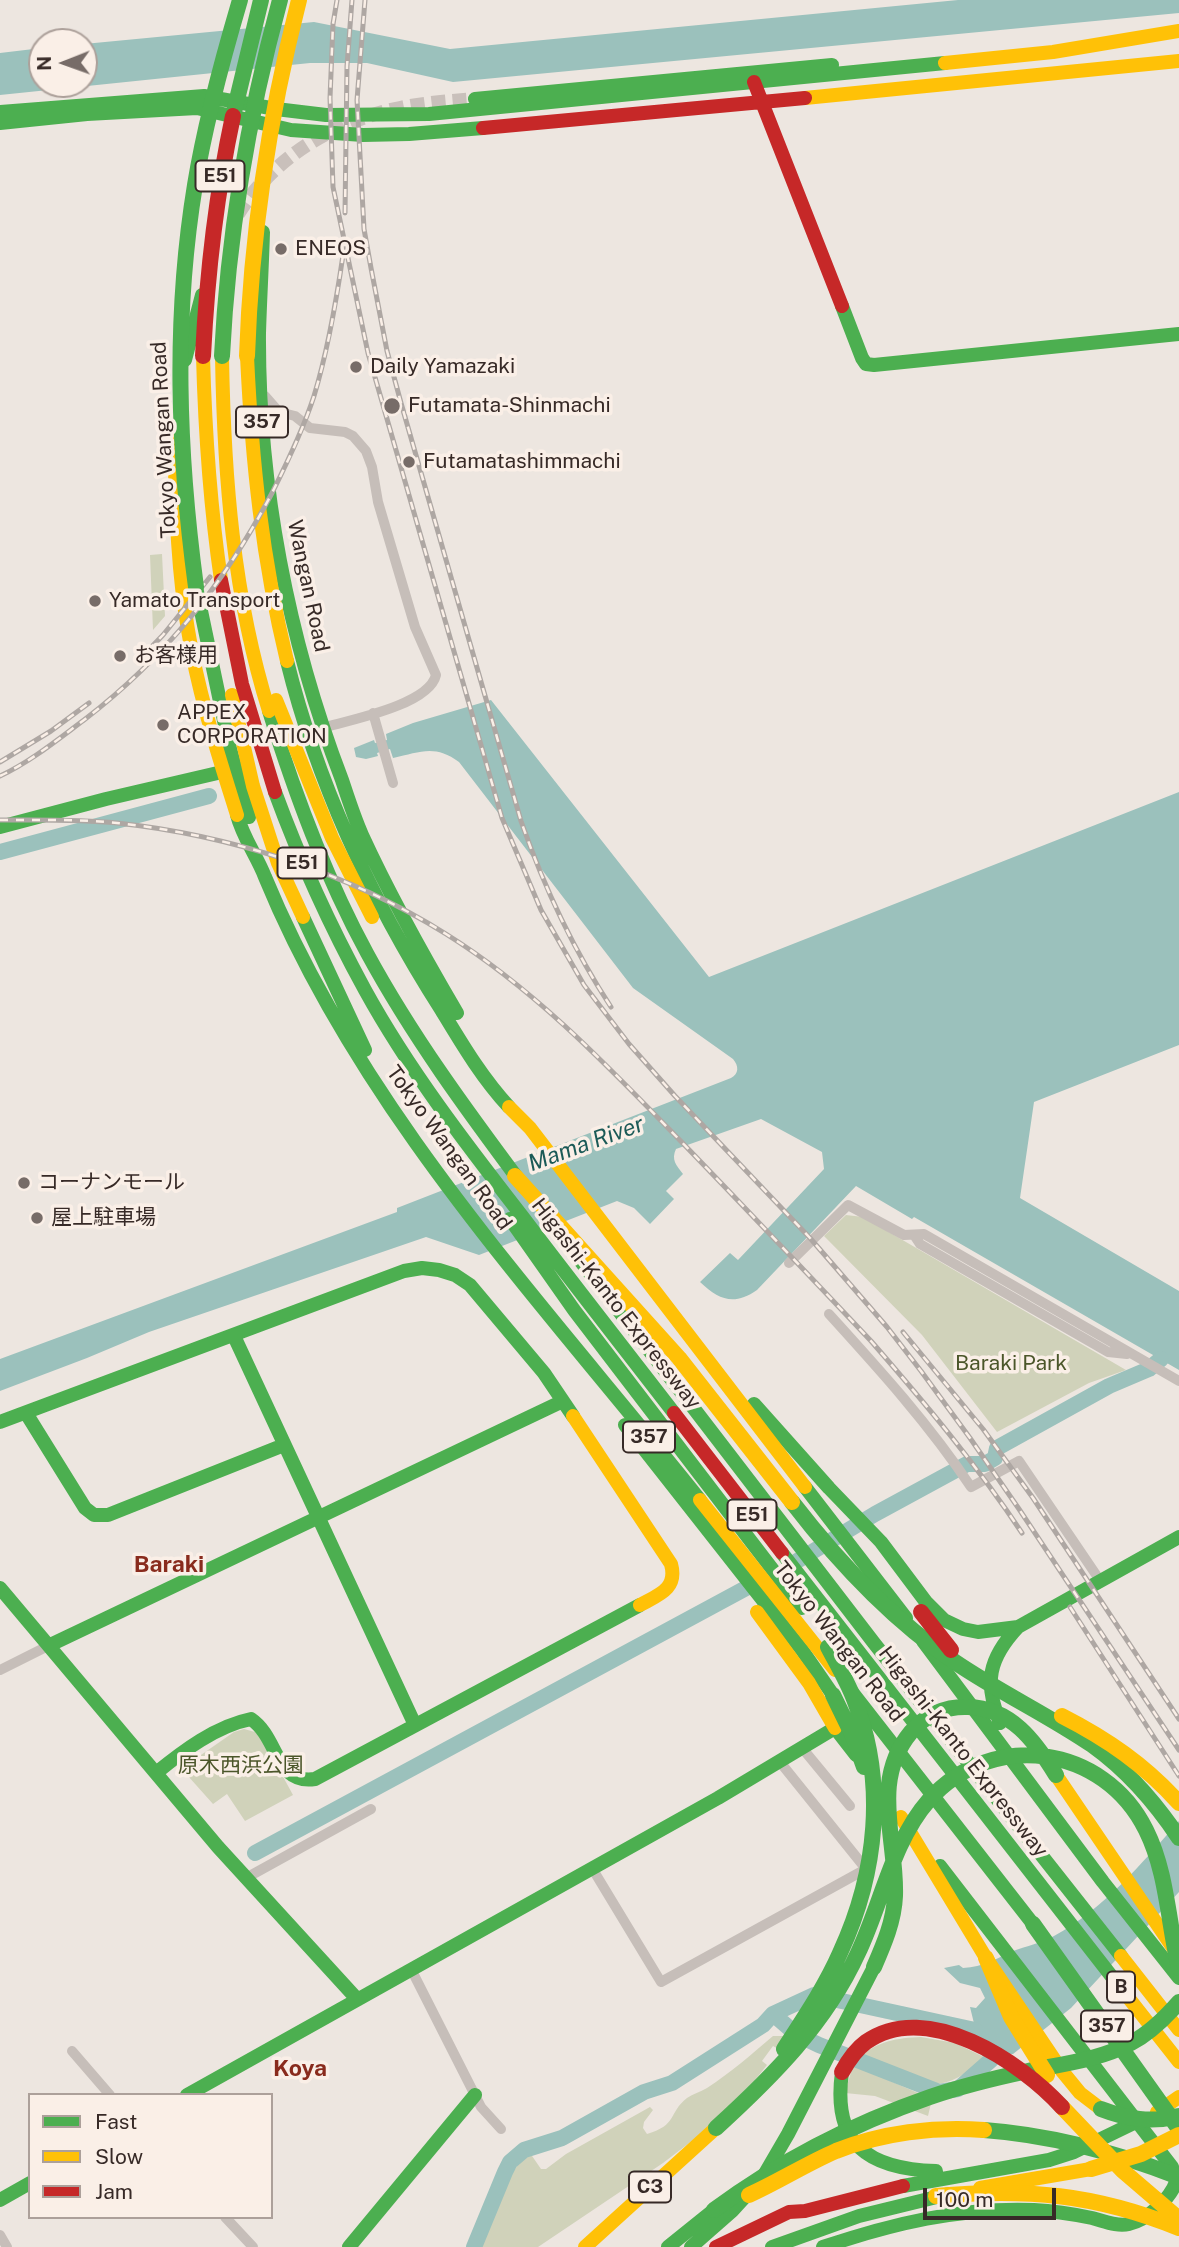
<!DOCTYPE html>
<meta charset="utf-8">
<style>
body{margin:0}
#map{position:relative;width:1179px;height:2247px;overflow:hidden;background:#ede6e0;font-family:"Public Sans",sans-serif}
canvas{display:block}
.legend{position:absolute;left:28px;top:2093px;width:245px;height:126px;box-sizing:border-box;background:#faefe7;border:2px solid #aca09a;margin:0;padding:9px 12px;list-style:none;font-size:21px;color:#372a27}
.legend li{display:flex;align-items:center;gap:14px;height:35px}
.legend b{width:35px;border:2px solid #aca09a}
.north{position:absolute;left:28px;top:28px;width:70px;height:70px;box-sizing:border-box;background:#faefe7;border:2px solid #aca09a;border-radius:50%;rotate:269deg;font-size:19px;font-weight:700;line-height:28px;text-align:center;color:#372a27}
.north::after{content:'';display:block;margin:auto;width:24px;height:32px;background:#776c68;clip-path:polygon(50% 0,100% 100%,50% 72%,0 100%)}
.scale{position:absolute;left:923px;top:2188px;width:133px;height:32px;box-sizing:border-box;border:4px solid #372a27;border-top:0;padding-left:9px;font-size:21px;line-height:24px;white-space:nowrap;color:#372a27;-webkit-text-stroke:5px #faefe7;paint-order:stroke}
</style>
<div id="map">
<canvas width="1179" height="2247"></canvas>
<ul class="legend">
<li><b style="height:9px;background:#4caf50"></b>Fast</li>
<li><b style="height:9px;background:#ffc107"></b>Slow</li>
<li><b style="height:9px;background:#c62828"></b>Jam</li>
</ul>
<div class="north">N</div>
<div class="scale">100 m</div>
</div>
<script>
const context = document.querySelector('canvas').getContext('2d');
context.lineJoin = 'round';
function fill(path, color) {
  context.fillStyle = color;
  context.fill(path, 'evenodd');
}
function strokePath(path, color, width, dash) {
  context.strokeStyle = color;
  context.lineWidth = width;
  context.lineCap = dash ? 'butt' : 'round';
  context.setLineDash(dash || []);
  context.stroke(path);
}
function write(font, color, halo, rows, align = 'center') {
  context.font = font + ' "Public Sans","Noto Sans JP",sans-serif';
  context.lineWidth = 7;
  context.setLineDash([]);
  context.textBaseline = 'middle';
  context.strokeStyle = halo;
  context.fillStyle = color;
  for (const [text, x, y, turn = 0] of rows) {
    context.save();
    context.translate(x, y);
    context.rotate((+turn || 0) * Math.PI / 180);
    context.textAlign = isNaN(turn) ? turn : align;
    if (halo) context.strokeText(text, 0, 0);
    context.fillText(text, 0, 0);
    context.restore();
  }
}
const green = new Path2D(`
 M162 554 165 616 153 630 150 555Z
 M846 1215 863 1217 1126 1370 1089 1383 997 1432 922 1335 824 1236Z
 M244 1729 255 1732 263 1740 293 1795 245 1821 227 1794 213 1804 188 1776V1764L234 1732Z
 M773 2036H792L780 2050 773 2046 762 2061 767 2065 755 2080 701 2134 663 2163 538 2247H482L506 2181 526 2154 530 2153 541 2169H546L566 2154 650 2107 653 2110 644 2122 643 2128 647 2134C678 2125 668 2113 687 2098 693 2094 700 2092 707 2088 730 2073 752 2054 773 2036Z
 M921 2037 955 2043 984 2057C968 2072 953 2085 930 2084L859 2058C877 2041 897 2038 921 2037Z
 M853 2065 932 2099 928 2116 875 2096 845 2093Z`);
const water = new Path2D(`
 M958 0H1179V13L453 82 367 63H310L0 95V53L42 48V84H84V44L314 22 450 49Z
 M491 700 709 977 1179 792V1045L1034 1102 1020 1198 1179 1291V1370L914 1217 912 1219 856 1186 757 1290C734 1306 719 1300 700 1282L730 1253 738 1260 824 1169 822 1152 761 1119 676 1149C671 1160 676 1165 683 1174L666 1191 674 1199 650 1224 634 1208 617 1201 479 1255 426 1237 149 1332 87 1358 0 1391V1359L397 1212V1208L731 1078C739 1074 739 1066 733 1059L633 988 459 762C435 744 420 752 393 758L390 749 377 753 378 756 366 759 356 757 354 748 374 740 375 743 387 740 386 734 413 723Z
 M1179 1821V1892L1071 2008 1013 2054 982 2056 970 2007 976 2008 985 1998 980 1988 960 1983 944 1968 959 1965 963 1968C984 1967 995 1959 1013 1951 1027 1946 1041 1943 1054 1936 1104 1909 1142 1863 1179 1821Z`);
const river = new Path2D(`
 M0 852 209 796
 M797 1561 875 1514 967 1464H985L995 1458 997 1448 1109 1386 1149 1369 1161 1359
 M255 1853 761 1580
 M773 2014 796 2034 819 2045 939 2092 958 2089 991 2060
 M474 2247 505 2172 510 2162 524 2150 562 2138 644 2092 672 2083 763 2025 773 2014 814 1995 975 2030`);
const secondaryTunnel = new Path2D(`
 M238 214C274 157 334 121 400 108 424 103 450 101 475 99`);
const street = new Path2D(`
 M265 396 279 412 295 416 310 428 345 432 353 436 366 451 372 467 378 502 415 627 436 675C429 705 350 720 322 728
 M373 713 393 783
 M914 1235 920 1244 1108 1352 1127 1354
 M789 1263 848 1205 904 1235 924 1234 1179 1381
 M829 1314C879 1369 929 1424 971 1487L1019 1461 1101 1582
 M0 1670 50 1645
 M803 1749 850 1806
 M592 1868 661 1982 866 1869 780 1762
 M246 1878 371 1809
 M411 1969 481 2107 501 2129
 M72 2051 110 2095
 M225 2217 253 2247
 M0 2235 7 2247`);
const fast = new Path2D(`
 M475 99 832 65
 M0 112 204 96 276 109 326 115 429 114 945 63
 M0 123 87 114 197 108 291 130 363 135 409 134 483 128
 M263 232C262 266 260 299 259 333 258 484 288 639 342 780 348 798 354 817 362 835 390 896 423 955 457 1013
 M842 306 862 358 866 364 874 365 1179 334
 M185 360 202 295
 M196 587 230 749 249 817
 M287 661C318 786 373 903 442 1011 462 1044 482 1078 509 1107
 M269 711C295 794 325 876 367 953 412 1036 468 1112 524 1187
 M275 792C300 860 330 926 365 990 409 1070 466 1144 522 1216 572 1282 623 1347 674 1413
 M237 815C243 838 257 856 265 877 362 1113 544 1304 700 1500
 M0 827 106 799 222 772
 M303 917 365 1050
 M510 1219 574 1310 802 1608
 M569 1246 874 1643 1121 1956
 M234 1336 415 1725
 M754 1404 829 1488 881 1542 926 1602 944 1620 963 1629 978 1632 1018 1627
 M26 1413 85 1508 94 1515H108L284 1445
 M0 1422 404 1271 422 1268 439 1270 455 1275 470 1285 544 1373 573 1416
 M625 1425 802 1650 833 1695
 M805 1487 906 1618
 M782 1553 1116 1982
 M0 1588 218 1847 357 1999
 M1018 1627 1179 1537
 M923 1641 1103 1882 1179 1978
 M50 1645 563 1401
 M852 1692 1033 1924
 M1000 1723C984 1683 988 1659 1018 1627
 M156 1773C183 1751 216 1726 251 1719 279 1738 275 1785 315 1779L640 1605
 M842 2072C832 2144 868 2169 936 2171
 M187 2095 718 1798 835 1728 856 1755
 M903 2186 1049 2160 1074 2152 1136 2122
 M0 2200 30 2183
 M349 2247 475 2095
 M668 2247 714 2210
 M691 2247 732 2211 763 2177 788 2134 874 1967
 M772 2247 859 2216 949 2194
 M823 2247C891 2224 961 2207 1034 2210 1053 2211 1073 2214 1092 2218 1104 2221 1117 2227 1129 2224 1147 2220 1170 2199 1176 2182L1172 2167 940 1866`);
const slow = new Path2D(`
 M945 63 1053 52 1179 31
 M805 98 1179 61
 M203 356C205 431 210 505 221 580
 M222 356C224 476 233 596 269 711
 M247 356C252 462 262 558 287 661
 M174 439C176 503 177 567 188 630 198 693 218 754 237 815
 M232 695 253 786 278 863 303 917
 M276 700 332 838 372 917
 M509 1107 530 1128 805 1487
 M573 1416 671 1564C678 1589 658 1595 640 1605
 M700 1500 835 1670
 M757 1612 809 1683 835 1728
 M1056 1775 1176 1952
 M901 1817 986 1958 1062 2071 1080 2093 1101 2109
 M1121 1956 1179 2030
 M1116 1982 1179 2062
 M1157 2112 1179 2097
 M980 2188 1091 2169
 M585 2247 716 2128`);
const jam = new Path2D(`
 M754 82 842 306
 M483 128 805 98
 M221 580 242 684 275 792
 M674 1413 782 1553
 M716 2247 789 2212 805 2211 903 2186`);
const rail = new Path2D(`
 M337 0 333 24 330 98 333 187 368 353 502 818 541 910 584 985 629 1044 675 1096 810 1238 887 1327 921 1371 970 1438 1019 1509 1179 1750
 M365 0 357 100 364 229 371 268 387 351 401 403 521 821C544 887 573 949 611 1007
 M345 213 347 66 352 0
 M137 662 163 635 210 577
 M0 762 51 731 89 703
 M0 776C30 762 57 740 84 720 166 657 224 584 272 493 288 461 303 430 314 396 328 350 336 303 343 255
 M0 820C39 820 78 819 117 823 230 835 349 873 446 934 531 987 600 1058 669 1129 737 1199 804 1270 871 1341 924 1402 977 1465 1022 1533
 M903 1332 983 1429 1033 1498 1179 1719
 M1070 1607 1179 1776`);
const fastBridge = new Path2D(`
 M233 116 261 0
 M222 356C228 235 248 117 280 0
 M196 587C178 453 173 319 195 185 205 123 222 61 240 0
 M792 1502C839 1563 891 1619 955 1662 999 1692 1048 1715 1092 1745 1127 1770 1155 1802 1179 1838
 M833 1695 852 1734 864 1767
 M1033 1924 1179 2129
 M874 1967C884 1944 894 1921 895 1896 897 1839 870 1781 911 1732 925 1715 946 1706 968 1707 1011 1708 1035 1741 1056 1775
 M784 2049C804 2018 825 1987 840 1953 877 1873 887 1782 854 1699 847 1681 837 1664 828 1647
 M1101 2109C1127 2119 1151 2123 1179 2116
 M716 2128C773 2076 826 2023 858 1953 882 1903 892 1842 929 1800 992 1729 1104 1745 1146 1830 1167 1872 1168 1922 1179 1968
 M984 2130C1052 2135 1115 2152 1179 2177
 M714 2210C780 2161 852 2124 930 2097 962 2086 995 2078 1028 2071 1062 2064 1099 2060 1131 2043 1150 2033 1165 2018 1179 2002`);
const slowBridge = new Path2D(`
 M247 356C251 235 269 117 299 0
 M515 1176 679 1358 792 1502
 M1062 1716C1107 1739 1145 1765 1179 1803
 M986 1958 1011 2017 1047 2075
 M1062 2107 1123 2171 1179 2219
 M1091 2169 1141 2154 1179 2135
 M749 2195C778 2182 806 2164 836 2151 881 2133 935 2126 984 2130
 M936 2196C1026 2188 1095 2194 1179 2228`);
const jamBridge = new Path2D(`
 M203 356C207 275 216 195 233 116
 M921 1612 951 1650
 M842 2072C848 2061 855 2050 866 2042 927 1999 1021 2062 1062 2107`);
const markers = [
 [281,249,7,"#776c68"],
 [356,367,7,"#776c68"],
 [392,406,9,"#776c68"],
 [409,462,7,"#776c68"],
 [95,601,7,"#776c68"],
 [120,656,7,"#776c68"],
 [163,725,7,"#776c68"],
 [24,1183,7,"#776c68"],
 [37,1218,7,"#776c68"]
];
const shields = [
 [220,176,49],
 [262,422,52],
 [302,863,49],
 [649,1437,52],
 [752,1515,49],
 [1121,1987,28],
 [1107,2026,52],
 [650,2187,42]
];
const shieldNames = [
 ["E51",220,176],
 ["357",262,422],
 ["E51",302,863],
 ["357",649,1437],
 ["E51",752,1515],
 ["B",1121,1987],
 ["357",1107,2026],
 ["C3",650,2187]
];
const poiNames = [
 ["ENEOS",295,249],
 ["Daily Yamazaki",370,367],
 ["Futamata-Shinmachi",408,406],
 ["Futamatashimmachi",423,462],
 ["Yamato Transport",109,601],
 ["お客様用",134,656],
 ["APPEX",177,713],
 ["CORPORATION",177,737],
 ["コーナンモール",38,1183],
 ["屋上駐車場",51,1218]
];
const streetNames = [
 ["Tokyo Wangan Road",164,440,-93],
 ["Wangan Road",308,586,78],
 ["Tokyo Wangan Road",449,1148,54],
 ["Higashi-Kanto Expressway",616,1304,52],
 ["Tokyo Wangan Road",839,1642,52],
 ["Higashi-Kanto Expressway",963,1752,52]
];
const parkNames = [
 ["Baraki Park",1011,1364],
 ["原木西浜公園",241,1766]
];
const waterNames = [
 ["Mama River",586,1144,-20]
];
const neighbourhoodNames = [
 ["Baraki",169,1565],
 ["Koya",300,2069]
];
fill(green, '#d0d2ba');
fill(water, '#9bc1bc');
strokePath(river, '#9bc1bc', 16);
strokePath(secondaryTunnel, '#c9c0bb', 14, [14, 7]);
strokePath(street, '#c6beb9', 10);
strokePath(fast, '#4caf50', 14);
strokePath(slow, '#ffc107', 14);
strokePath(jam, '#c62828', 14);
strokePath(rail, '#aea7a3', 5);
strokePath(rail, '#faefe7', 2.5, [8]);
strokePath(fastBridge, '#4caf50', 16);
strokePath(slowBridge, '#ffc107', 16);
strokePath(jamBridge, '#c62828', 16);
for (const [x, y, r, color] of markers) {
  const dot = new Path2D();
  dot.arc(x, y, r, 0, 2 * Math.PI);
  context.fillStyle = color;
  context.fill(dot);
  strokePath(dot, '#faefe7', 2.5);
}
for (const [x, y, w] of shields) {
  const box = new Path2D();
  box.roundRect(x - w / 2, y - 15.5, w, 31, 5);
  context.fillStyle = '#faefe7';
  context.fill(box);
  strokePath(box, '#372a27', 2);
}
write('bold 19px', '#372a27', null, shieldNames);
write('21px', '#372a27', '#faefe7', poiNames, 'left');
write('21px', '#372a27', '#faefe7', streetNames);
write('21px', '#4b562a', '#faefe7', parkNames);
write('italic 23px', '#1b5a57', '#faefe7', waterNames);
write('bold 23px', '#892b1d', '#faefe7', neighbourhoodNames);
</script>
